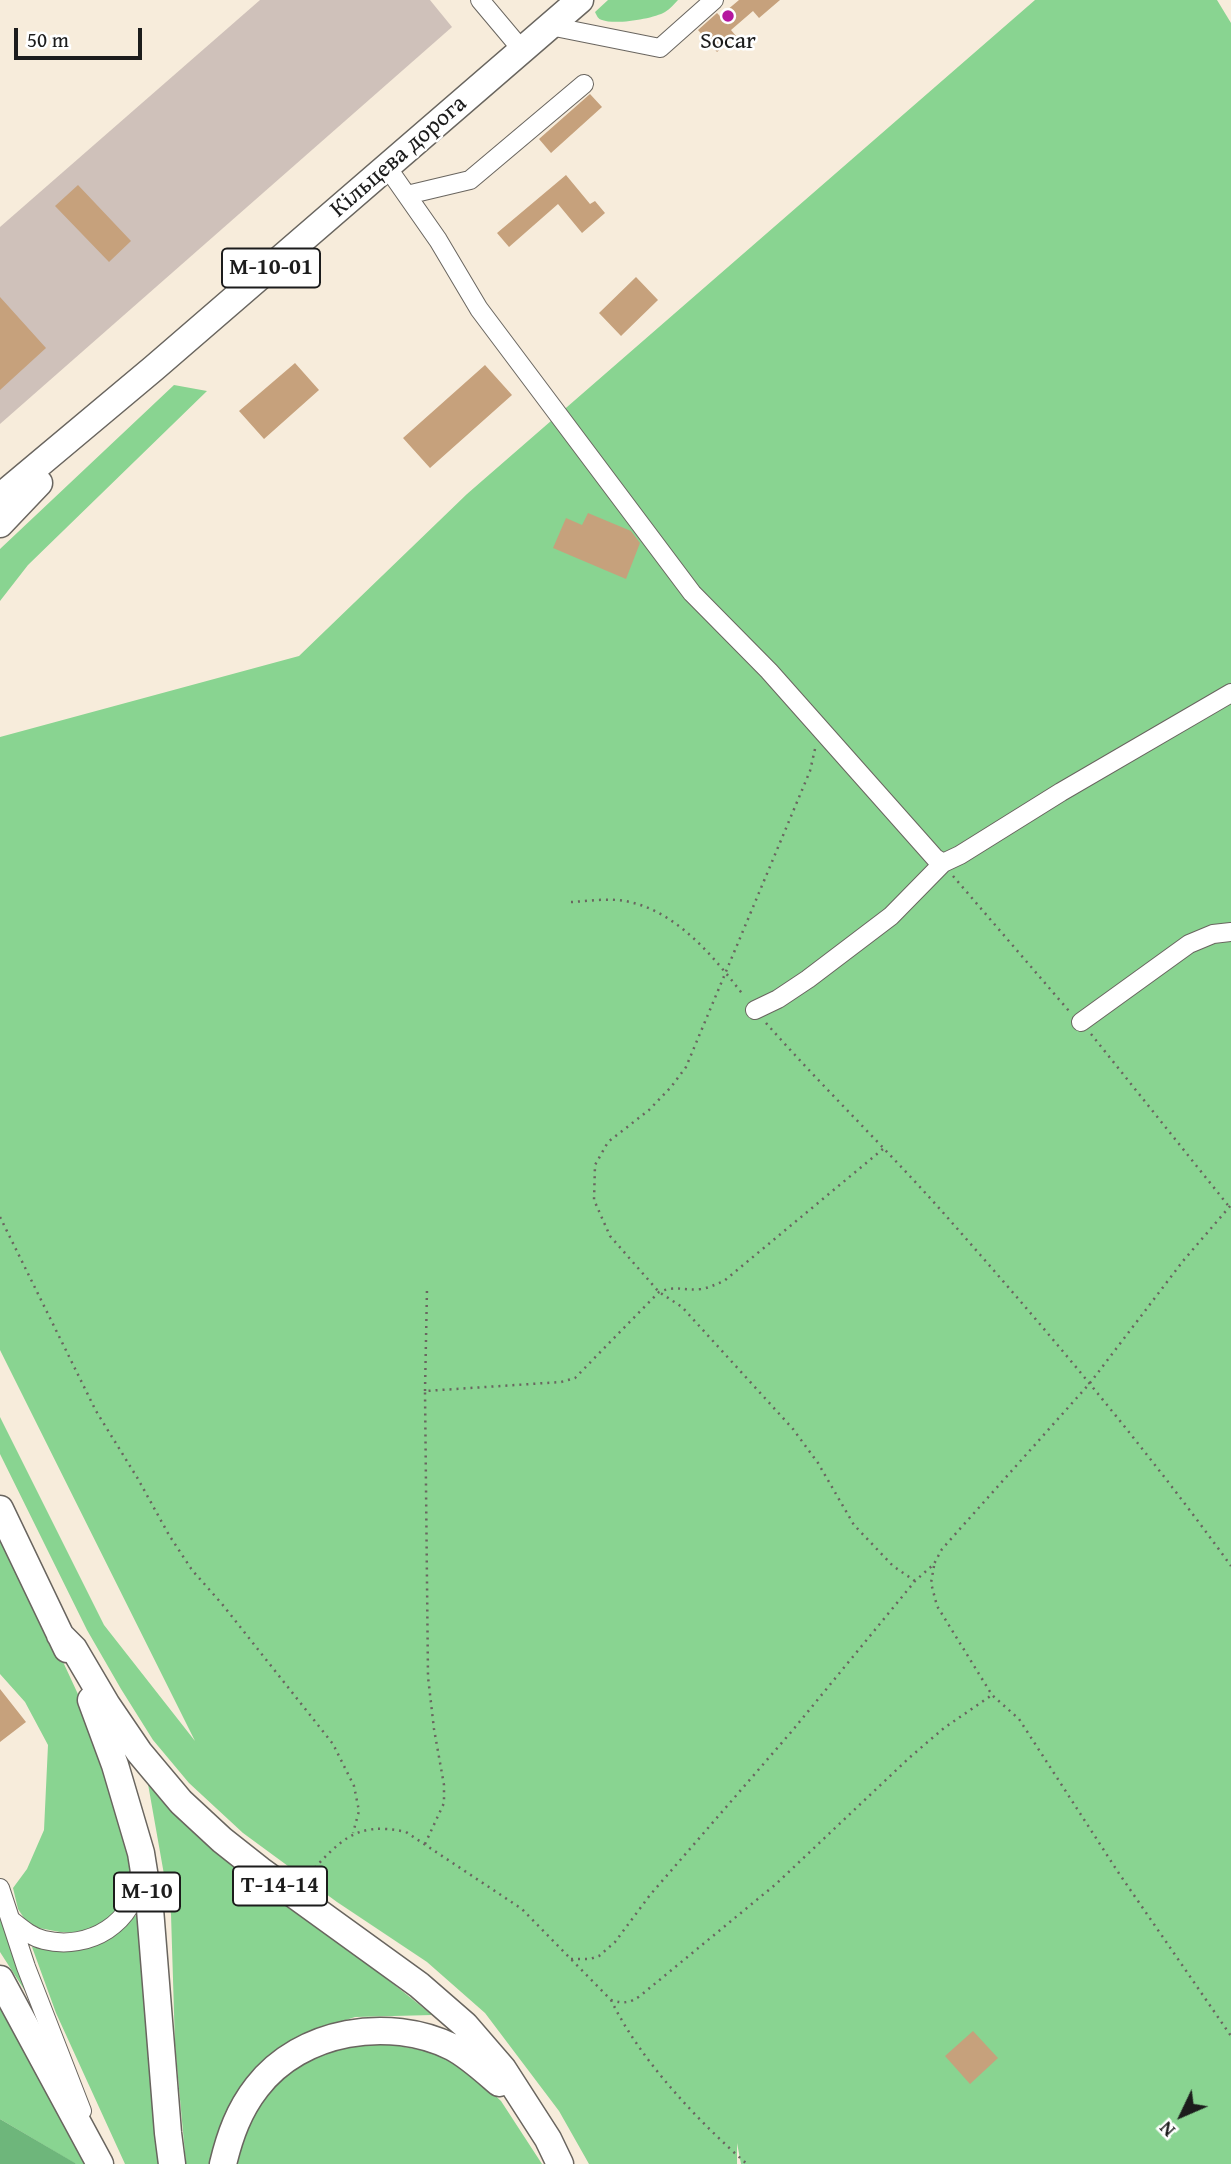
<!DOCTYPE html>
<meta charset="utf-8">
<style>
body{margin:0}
#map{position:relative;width:1231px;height:2164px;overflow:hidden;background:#f7ecdb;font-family:"Gentium Book Plus",serif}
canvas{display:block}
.north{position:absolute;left:1147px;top:2080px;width:70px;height:70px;-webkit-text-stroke:5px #fff;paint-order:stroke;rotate:226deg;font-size:19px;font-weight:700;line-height:28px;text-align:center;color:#1c1c1c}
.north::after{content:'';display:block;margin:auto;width:24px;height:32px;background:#1c1c1c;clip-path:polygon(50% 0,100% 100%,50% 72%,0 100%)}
.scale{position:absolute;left:14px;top:28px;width:128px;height:32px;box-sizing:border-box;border:4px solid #1c1c1c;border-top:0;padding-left:9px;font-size:21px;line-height:24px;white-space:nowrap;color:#1c1c1c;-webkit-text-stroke:5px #fff;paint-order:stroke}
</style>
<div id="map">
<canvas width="1231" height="2164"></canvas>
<div class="north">N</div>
<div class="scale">50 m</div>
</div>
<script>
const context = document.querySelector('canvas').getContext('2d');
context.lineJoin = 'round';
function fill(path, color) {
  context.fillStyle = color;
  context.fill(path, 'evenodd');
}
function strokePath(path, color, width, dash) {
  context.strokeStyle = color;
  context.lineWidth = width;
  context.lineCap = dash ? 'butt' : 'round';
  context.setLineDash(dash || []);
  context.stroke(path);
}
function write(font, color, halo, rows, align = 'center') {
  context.font = font + ' "Gentium Book Plus",serif';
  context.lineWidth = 5;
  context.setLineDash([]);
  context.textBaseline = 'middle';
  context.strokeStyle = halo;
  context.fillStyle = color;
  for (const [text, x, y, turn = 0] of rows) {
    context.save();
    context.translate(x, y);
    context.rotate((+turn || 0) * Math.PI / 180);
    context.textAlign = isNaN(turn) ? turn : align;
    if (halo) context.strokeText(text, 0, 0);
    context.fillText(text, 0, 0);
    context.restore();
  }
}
const industrial = new Path2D(`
 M260 0H430L452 27 0 424V227Z`);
const green = new Path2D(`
 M608 0H678C674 4 670 9 665 12 653 19 615 25 602 20 598 19 597 16 595 12Z
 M1035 0H1217L1231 23V2164H741L737 2143V2164H589L559 2111 485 2013 427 1962 337 1902 243 1833 189 1783 153 1740 121 1689 87 1630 0 1454V1417L104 1625 195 1741 0 1350V737L299 656 467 494Z
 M174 385 207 391 28 565 0 601V549Z
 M0 1534 20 1569 83 1705 121 1810 130 1873 125 1895 117 1911 99 1925 77 1933 60 1932 39 1928 26 1921 18 1909 13 1888 27 1869 44 1830 48 1745 25 1702 0 1674Z
 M148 1784C202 1849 271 1893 340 1943 372 1966 402 1991 432 2015L355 2017 301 2035 266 2063 213 2164H186L175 2045 171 1914Z
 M140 1910 150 2068 160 2164H125L56 2013 32 1947C79 1952 110 1949 140 1910Z
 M0 1918 36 2008 0 1952Z
 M0 1997 91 2164H76L0 2119Z
 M350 2045H394L436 2053 473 2075 501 2101 542 2164H234C241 2146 246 2123 256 2107 279 2070 310 2058 350 2045Z`);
const forest = new Path2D(`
 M0 2119 75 2163 76 2164H0Z`);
const building = new Path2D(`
 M739 0H780L759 18 753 11 731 30 736 36 717 52 698 30 717 13 720 16Z
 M590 94 602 107 551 153 539 139Z
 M566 175 590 204 595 201 605 213 582 233 558 204 509 247 497 233Z
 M78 185 131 241 109 262 55 206Z
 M636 277 658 300 621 336 599 313Z
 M0 297 46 348 0 390Z
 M295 363 319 390 264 439 239 411Z
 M485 365 512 395 430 468 403 438Z
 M588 513 631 531 640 543 626 579 553 548 566 518 582 525Z
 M0 1689 26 1722 0 1742Z
 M973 2031 998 2058 970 2084 945 2056Z`);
const path = new Path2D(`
 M815 749 810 771 686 1067 671 1087 649 1110 608 1142 595 1165 594 1200 610 1236 659 1292 682 1307 793 1429 818 1463 854 1525 893 1566 915 1581
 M953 876 1069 1011
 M571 902C589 901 608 898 625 901 676 910 714 957 744 996
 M766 1023C827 1092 894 1156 954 1225 1051 1335 1145 1447 1231 1566
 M1091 1034 1231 1209
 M0 1217 96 1411 138 1479 169 1535 192 1570 222 1604 333 1744 354 1786 359 1811 353 1833
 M425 1391 427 1289
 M934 1566 931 1583 937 1606 992 1695 1019 1719 1118 1872 1231 2036
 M425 1844 444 1803V1785L434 1729 428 1677 425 1391 561 1382 575 1378 659 1292C676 1285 684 1291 701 1289 709 1288 716 1284 724 1281L883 1149
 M305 1878C339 1843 353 1820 406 1832L522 1909 611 2000C623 2004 630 2003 640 1996L776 1884 909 1758 944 1728 992 1695
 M571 1959H590L599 1956 615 1942 650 1895 792 1731 915 1581 934 1564 942 1549 1090 1383 1183 1261 1231 1205
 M611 2000C640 2060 697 2120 747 2164`);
const minor = new Path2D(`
 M480 0 522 50
 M550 26 660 48 714 0
 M387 167 438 240 479 309 692 593 769 671 935 858 943 863 960 855 1061 792 1231 693
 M407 195 470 180 584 84
 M755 1010 778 999 808 979 891 916 943 863
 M1081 1022 1189 944 1213 934 1231 932
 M0 1888 26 1967 82 2111
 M11 1920C21 1928 31 1937 44 1940 89 1951 136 1923 139 1875`);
const highway = new Path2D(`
 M0 497 154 368 580 0
 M0 524 39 483
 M0 1509 67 1649
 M60 1635 74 1649 107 1705 139 1752 181 1802 222 1840 260 1870 419 1985 465 2025 503 2069 548 2139 560 2164
 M91 1700 115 1765 141 1853 150 1909 168 2133 172 2164
 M0 1979 100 2164
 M223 2164C230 2135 239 2110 257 2087 301 2030 389 2016 452 2047 469 2056 485 2071 499 2083`);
const markers = [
 [728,16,7,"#b5179e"]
];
const shields = [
 [271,268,98],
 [280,1886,94],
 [147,1892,66]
];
const shieldNames = [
 ["М-10-01",271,268],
 ["Т-14-14",280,1886],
 ["М-10",147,1892]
];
const poiNames = [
 ["Socar",728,42]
];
const streetNames = [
 ["Кільцева дорога",399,157,-41]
];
fill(industrial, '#cfc1ba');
fill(green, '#89d491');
fill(forest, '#6eb67b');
fill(building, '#c6a17c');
strokePath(minor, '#69655f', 20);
strokePath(highway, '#69655f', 29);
strokePath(path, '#69655f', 2.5, [2, 5]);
strokePath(minor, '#fff', 18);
strokePath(highway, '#fff', 26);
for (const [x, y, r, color] of markers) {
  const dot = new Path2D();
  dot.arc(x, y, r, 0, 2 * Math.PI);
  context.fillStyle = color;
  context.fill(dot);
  strokePath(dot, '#fff', 2.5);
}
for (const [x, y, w] of shields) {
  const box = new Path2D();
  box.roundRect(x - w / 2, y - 19.5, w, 39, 5);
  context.fillStyle = '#fff';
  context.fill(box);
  strokePath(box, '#1c1c1c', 2);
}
write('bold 23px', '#1c1c1c', null, shieldNames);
write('24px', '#1c1c1c', '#fff', poiNames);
write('24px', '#1c1c1c', '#fff', streetNames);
</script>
